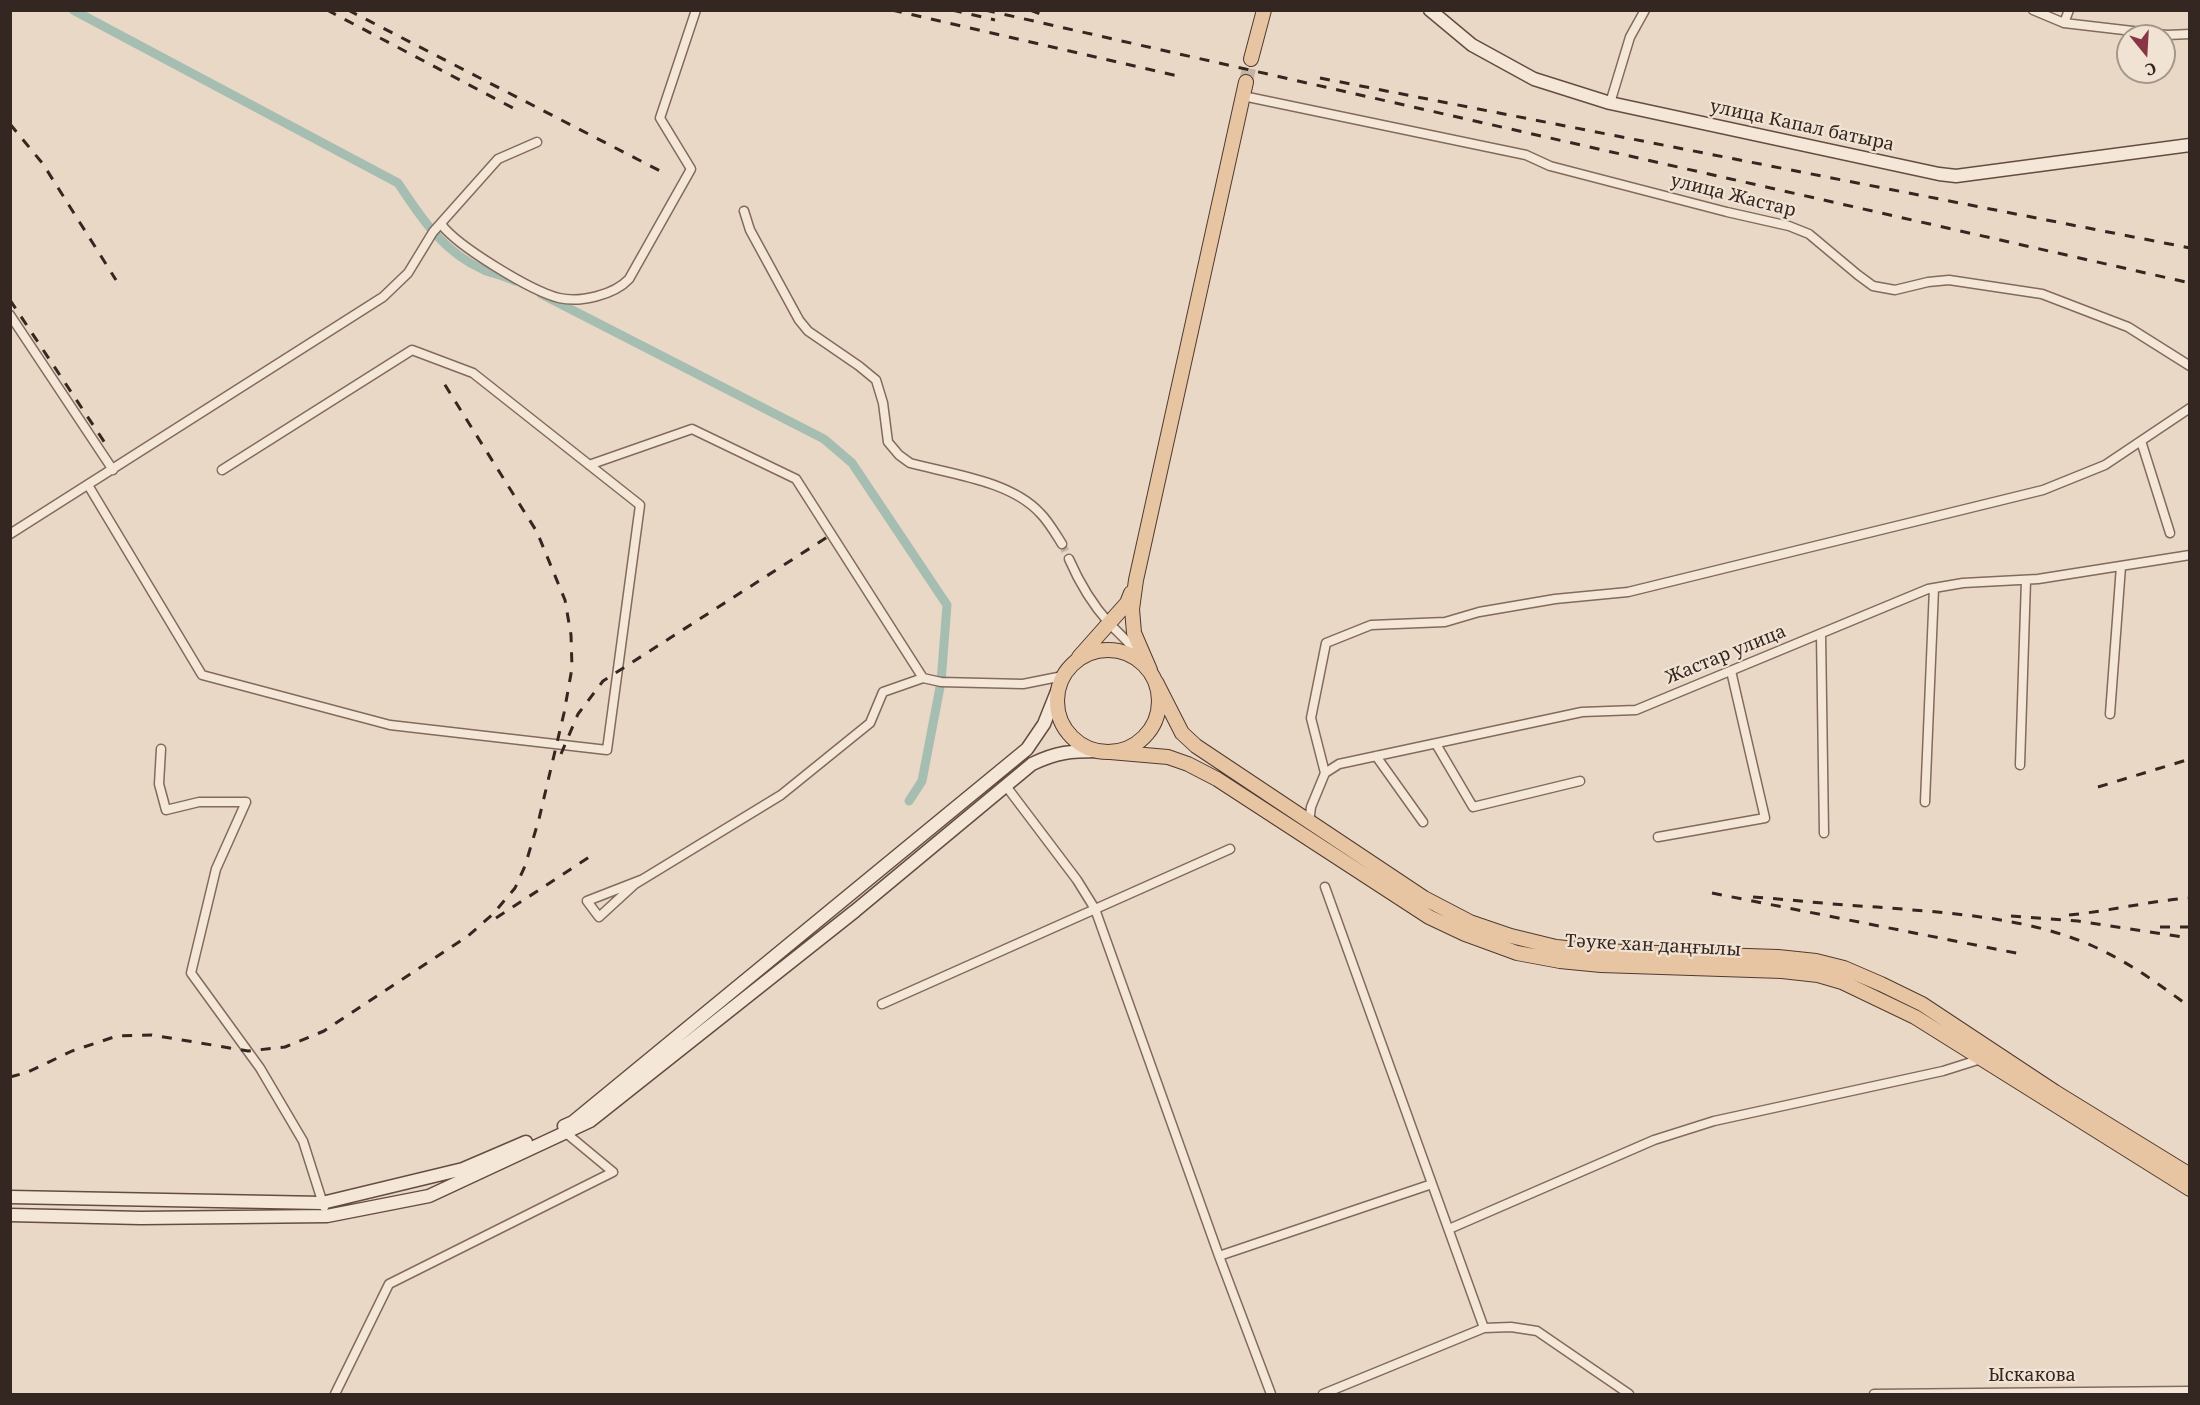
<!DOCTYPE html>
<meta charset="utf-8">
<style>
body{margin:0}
#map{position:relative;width:2200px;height:1405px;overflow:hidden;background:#e9d8c5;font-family:"Noto Serif",serif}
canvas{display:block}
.frame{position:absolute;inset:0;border:12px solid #342620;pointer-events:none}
.north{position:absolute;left:2116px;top:24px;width:60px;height:60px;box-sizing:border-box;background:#f1e3d4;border:2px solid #a5978c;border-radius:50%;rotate:162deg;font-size:16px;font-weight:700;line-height:24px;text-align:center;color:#342620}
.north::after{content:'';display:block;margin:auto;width:21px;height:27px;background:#8a3545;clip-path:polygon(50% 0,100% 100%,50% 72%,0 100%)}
</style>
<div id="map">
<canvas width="2200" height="1405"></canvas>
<div class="frame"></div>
<div class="north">С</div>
</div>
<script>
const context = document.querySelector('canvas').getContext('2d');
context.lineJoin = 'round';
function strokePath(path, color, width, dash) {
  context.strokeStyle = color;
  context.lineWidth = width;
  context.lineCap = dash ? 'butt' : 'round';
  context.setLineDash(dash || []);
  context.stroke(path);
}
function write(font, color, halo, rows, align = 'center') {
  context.font = font + ' "Noto Serif",serif';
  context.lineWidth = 4.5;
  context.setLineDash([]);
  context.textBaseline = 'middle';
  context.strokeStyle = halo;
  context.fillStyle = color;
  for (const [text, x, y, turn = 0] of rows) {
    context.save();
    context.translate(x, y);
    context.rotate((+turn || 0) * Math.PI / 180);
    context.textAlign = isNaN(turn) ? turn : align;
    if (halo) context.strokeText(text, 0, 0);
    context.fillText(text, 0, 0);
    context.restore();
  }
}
const canal = new Path2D(`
 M73 10 398 183C422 219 443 252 484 270 494 274 505 276 515 281
 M541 294 824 439 852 463 947 605 941 682 922 781 909 801`);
const minorTunnel = new Path2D(`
 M1062 544 1069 559`);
const primaryTunnel = new Path2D(`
 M1246 82 1251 59`);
const minor = new Path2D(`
 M2033 10 2064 23 2167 35 2190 34
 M2064 23 2069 10
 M1243 96 1526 155 1550 166 1727 212 1789 226 1809 234 1858 275 1873 286 1895 290 1928 282 1949 280 2042 294 2128 327 2190 366
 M1610 103 1630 37 1645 10
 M744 211 750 230 799 320 808 331 859 366 876 380 883 403 888 442 899 455 910 463C951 474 1011 481 1040 513 1049 522 1055 533 1062 544
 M441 224C457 246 531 291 559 298 580 303 614 295 629 279L691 169 660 118 696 10
 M10 315 113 470
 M2141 441 2170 533
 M589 465 692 429 796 479 923 678 941 682 1023 684 1063 676
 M88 485 202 675 390 725 607 750 640 505 473 373 412 350 222 470
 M10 534 383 297 408 273 433 232 498 159 537 142
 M1069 559C1079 582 1092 604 1109 623 1119 634 1131 643 1138 655
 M1821 634 1824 833
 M2110 714 2121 566
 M1436 744 1473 807 1580 781
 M161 749 159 784 166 810 199 802H246L216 869 191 973 260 1068 303 1141 324 1207
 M1376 756 1423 822
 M2020 765 2026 580
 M1325 773 1311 718 1326 643 1371 625 1445 622 1479 612 1555 599 1628 592 2043 490 2105 465 2190 408
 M1006 786 1077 880 1095 909 1219 1256 1271 1394
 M1925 802 1934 588
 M1309 823 1311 807 1325 773 1339 764 1582 712 1636 710 1928 589 1963 583 2038 579 2190 555
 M1658 837 1765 818 1731 671
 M641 880 587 901 599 917 635 884 781 795 870 723 883 692 923 678
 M1325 887 1484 1328
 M882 1004 1230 849
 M1449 1229 1654 1140 1714 1121 1943 1071 1981 1059
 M1219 1256 1432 1184
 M335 1394 389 1284 613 1172 566 1133
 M1323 1394 1484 1328 1511 1327 1537 1331 1629 1394
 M1874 1394 2190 1391`);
const secondary = new Path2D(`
 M1430 10 1472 45 1534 79 1610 103 1939 174 1956 176 2190 145
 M564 1126 573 1122 1027 749 1044 724 1058 689
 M10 1197 322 1203 463 1169 526 1142
 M10 1215 141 1218 327 1216 429 1196 590 1121 855 911 1032 764C1057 752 1071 751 1098 751`);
const primary = new Path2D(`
 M1251 59 1264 10
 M1057 701a51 51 0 1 1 102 0a51 51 0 1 1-102 0Z
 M1079 657 1127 603 1131 593
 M1150 670 1134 633 1132 609 1136 580 1246 82
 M1156 682 1182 733 1196 746 1424 898 1470 922 1511 936 1556 947 1597 951 1778 957 1816 961 1844 968 1881 984 1922 1004 2055 1092 2190 1175
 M1110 752 1168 757 1188 764 1217 779 1429 917 1465 934 1517 953 1560 961 1601 965 1782 971 1818 975 1842 982 1915 1017 2190 1189`);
const rail = new Path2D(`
 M327 10 513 108
 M348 10 668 175
 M892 10 1178 76
 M952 10 995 20
 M985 10 2190 283
 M1030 10 1048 17
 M1320 78 2190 248
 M10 124 43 164 116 280
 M10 300 107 446
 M561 754 578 714 603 681 829 536
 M2098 787 2190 759
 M1712 893 2021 954
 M1753 897C1795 900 1836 905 1877 907 1948 913 2031 917 2097 948 2130 963 2160 985 2190 1007
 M2069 915C2110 911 2149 901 2190 898
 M2011 916 2078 921 2190 938
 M496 918 594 854
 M2160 927H2190
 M10 1077 28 1072 72 1051 117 1036 152 1035 248 1051 285 1047 324 1031 468 936 493 914 515 888 525 866 539 819 564 713 572 668 571 635 565 600 537 532 440 377`);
const streetNames = [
 ["улица Капал батыра",1802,126,12],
 ["улица Жастар",1733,196,14],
 ["Жастар улица",1726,655,-22],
 ["Тәуке хан даңғылы",1653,946,3],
 ["Ыскакова",2032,1376]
];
strokePath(canal, '#a6bdb2', 9);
strokePath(minorTunnel, '#c5b4a4', 8, [8, 4]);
strokePath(primaryTunnel, '#c5b4a4', 14, [14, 7]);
strokePath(minor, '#826a5d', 11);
strokePath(secondary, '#644c41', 15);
strokePath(primary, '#503a31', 16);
strokePath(minor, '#f5e7d8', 8);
strokePath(secondary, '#f5e7d8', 12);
strokePath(primary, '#e8c5a2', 14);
strokePath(rail, '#342620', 3, [10, 10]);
write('18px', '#342620', '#f1e3d4', streetNames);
</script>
